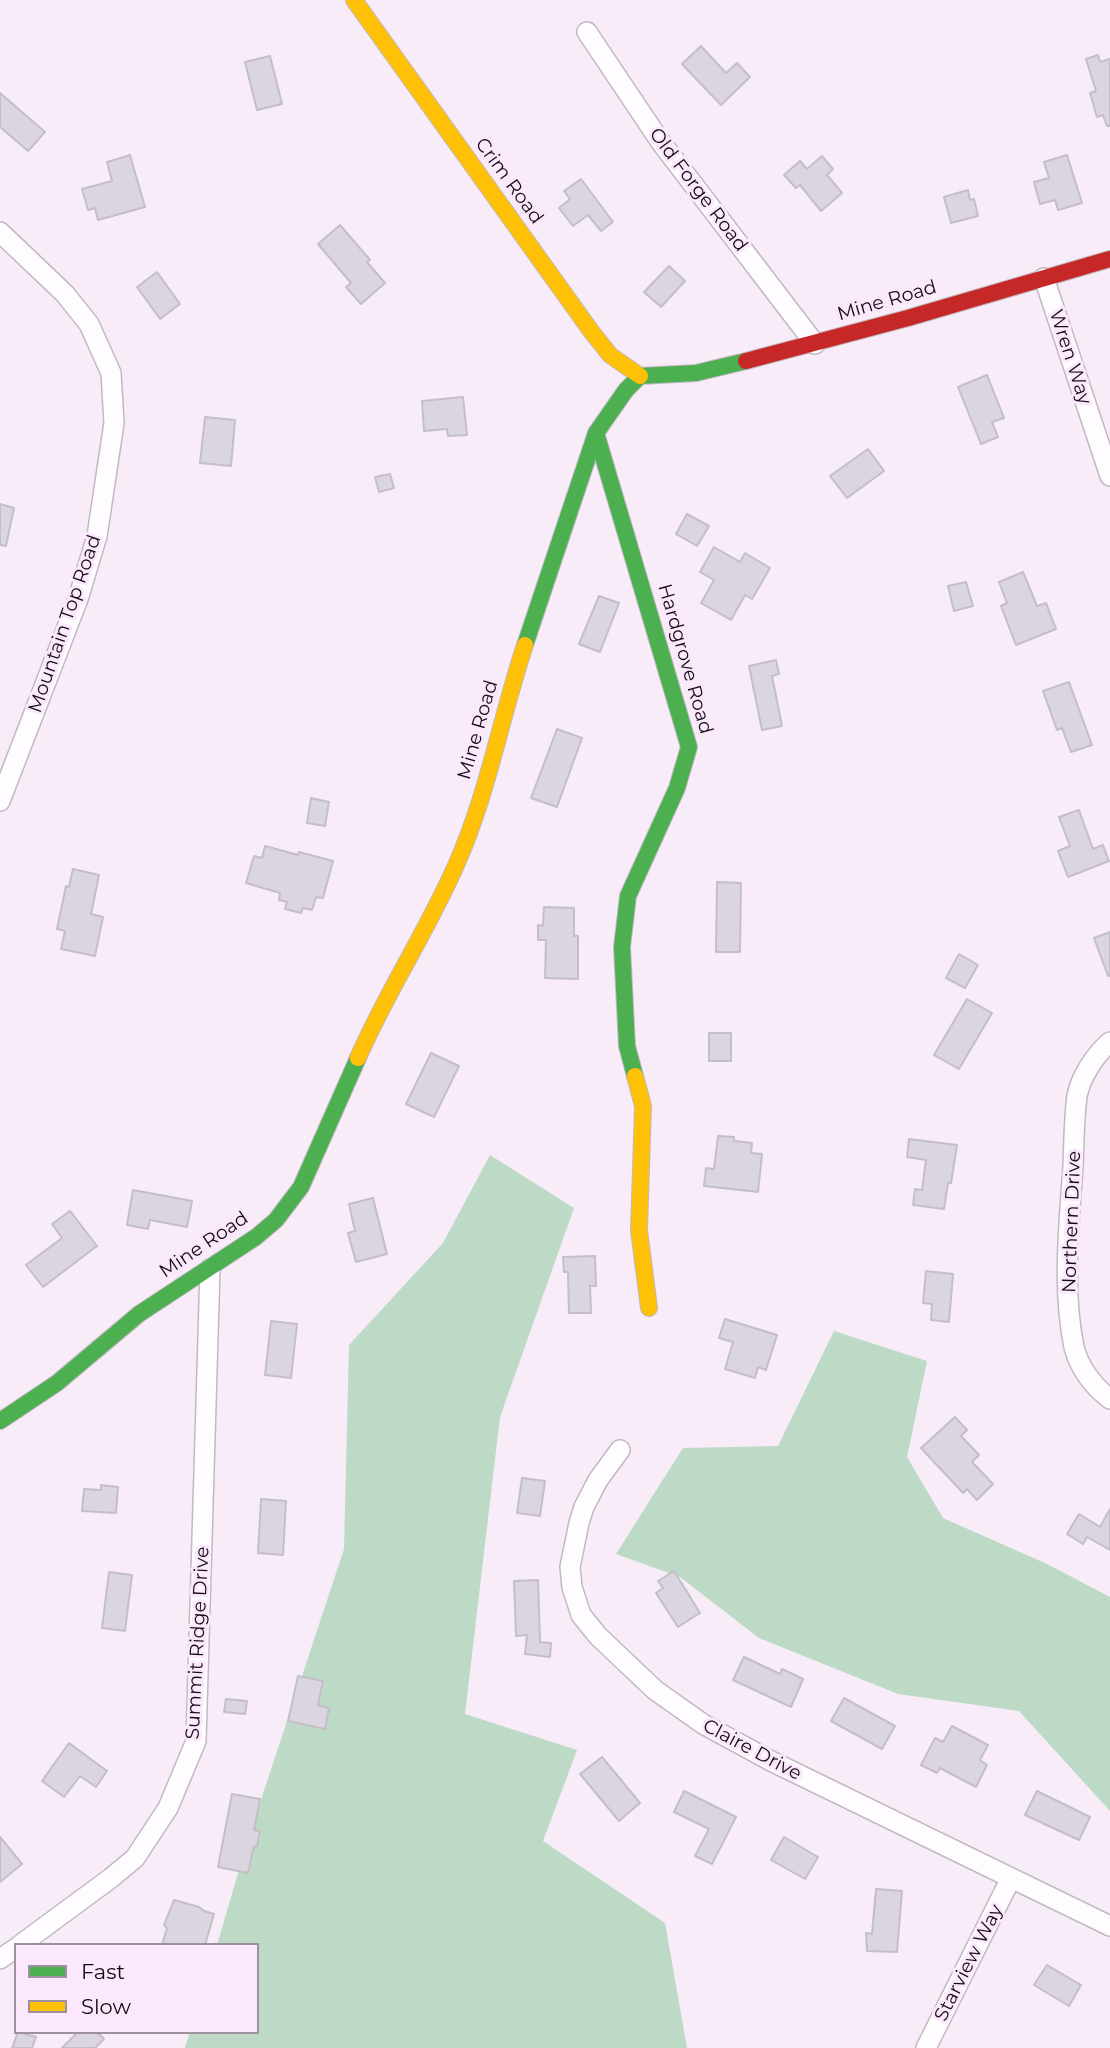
<!DOCTYPE html>
<style>
body{margin:0}
#map{position:relative;width:1110px;height:2048px;overflow:hidden;background:#f7ecf7;font-family:Montserrat,sans-serif}
canvas{display:block}
.legend{position:absolute;left:14px;top:1943px;width:245px;height:91px;box-sizing:border-box;background:#fce8fc;border:2px solid #9f909f;margin:0;padding:9px 12px;list-style:none;font-size:21px;color:#130c13}
.legend li{display:flex;align-items:center;gap:14px;height:35px}
.legend b{width:35px;border:2px solid #9f909f}
</style>
<div id="map">
<canvas width="1110" height="2048"></canvas>
<ul class="legend">
<li><b style="height:9px;background:#4caf50"></b>Fast</li>
<li><b style="height:9px;background:#ffc107"></b>Slow</li>
</ul>
</div>
<script>
const context = document.querySelector('canvas').getContext('2d');
context.lineJoin = 'round';
function fill(path, color) {
  context.fillStyle = color;
  context.fill(path, 'evenodd');
}
function strokePath(path, color, width, dash) {
  context.strokeStyle = color;
  context.lineWidth = width;
  context.lineCap = dash ? 'butt' : 'round';
  context.setLineDash(dash || []);
  context.stroke(path);
}
function write(font, color, halo, rows, align = 'center') {
  context.font = font + ' Montserrat,sans-serif';
  context.lineWidth = 6;
  context.setLineDash([]);
  context.textBaseline = 'middle';
  context.strokeStyle = halo;
  context.fillStyle = color;
  for (const [text, x, y, turn = 0] of rows) {
    context.save();
    context.translate(x, y);
    context.rotate((+turn || 0) * Math.PI / 180);
    context.textAlign = isNaN(turn) ? turn : align;
    if (halo) context.strokeText(text, 0, 0);
    context.fillText(text, 0, 0);
    context.restore();
  }
}
const forest = new Path2D(`
 M490 1155 574 1208 500 1417 465 1714 577 1750 543 1841 665 1923 687 2048H185L190 2032H257V1945H217L249 1836 344 1549 349 1345 443 1243Z
 M834 1331 927 1361 907 1457 943 1518 1047 1564 1110 1597V1811L1019 1711 898 1694 759 1638 680 1577 616 1554 683 1448 778 1446Z`);
const building = new Path2D(`
 M701 46 726 73 737 63 750 77 721 105 682 64Z
 M1098 55 1100 62 1110 59V126H1107L1103 115 1097 117 1090 93 1096 91 1086 59Z
 M270 56 282 104 257 110 245 62Z
 M0 93 45 132 28 151 0 127Z
 M130 155 145 207 98 220 95 208 88 210 82 189 112 181 107 162Z
 M1067 155 1082 203 1058 210 1055 200 1040 204 1034 182 1049 178 1044 162Z
 M822 156 833 169 827 175 842 193 821 211 800 185 796 188 784 175 800 161 807 169Z
 M581 179 613 222 601 231 588 215 573 226 559 208 570 199 564 191Z
 M968 190 970 200 974 199 978 216 951 223 944 197Z
 M340 225 370 260 367 262 385 283 361 304 346 287 351 283 318 244Z
 M669 266 685 281 661 307 644 292Z
 M157 272 180 304 160 319 137 287Z
 M987 375 1004 418 992 422 998 437 981 444 958 387Z
 M463 397 467 435 448 436 447 429 424 431 422 401Z
 M205 417 235 420 231 466 200 463Z
 M868 449 884 471 847 498 830 476Z
 M390 474 394 488 379 492 375 477Z
 M0 504 14 508 6 546 0 545Z
 M687 514 709 526 697 546 676 534Z
 M714 547 740 562 745 553 770 568 752 599 745 595 731 620 701 603 714 580 700 572Z
 M1023 572 1037 606 1046 603 1056 629 1016 645 1001 606 1007 603 999 582Z
 M966 582 973 606 954 611 948 586Z
 M599 596 619 603 600 652 579 644Z
 M776 660 779 674 772 676 782 726 762 730 749 666Z
 M1069 682 1092 745 1071 752 1062 728 1057 730 1043 691Z
 M557 729 582 738 557 807 531 798Z
 M311 798 329 802 325 826 307 823Z
 M1079 810 1093 849 1103 845 1109 861 1068 877 1058 851 1070 846 1059 817Z
 M265 846 298 855 299 852 333 861 323 898 316 897 312 910 303 908 301 913 285 909 287 902 279 900 280 893 246 883 254 856 262 858Z
 M73 869 99 875 91 914 103 917 95 956 61 949 65 931 57 929 66 886 69 887Z
 M717 882 741 883 740 952H716Z
 M544 907 574 908V936H578V979L545 978 546 940H538V925L543 926Z
 M1110 932V976H1108L1094 938Z
 M959 954 978 965 965 988 946 978Z
 M967 999 992 1013 959 1069 934 1055Z
 M709 1033H731V1061H709Z
 M431 1053 459 1066 434 1117 406 1104Z
 M718 1136 734 1137V1141L752 1143 751 1153 762 1154 758 1192 704 1186 706 1168 714 1169Z
 M909 1139 957 1145 951 1183H948L944 1209 913 1205 915 1189 922 1190 926 1160 907 1157Z
 M133 1190 192 1201 187 1227 150 1220 148 1229 127 1225Z
 M373 1198 387 1254 356 1262 348 1233 355 1231 349 1204Z
 M70 1211 97 1246 43 1287 26 1265 62 1238 52 1224Z
 M595 1256 596 1286H590L591 1313H569L568 1272H564L563 1257Z
 M926 1271 953 1274 949 1322 931 1320 932 1304 923 1303Z
 M725 1319 777 1335 766 1370 758 1367 755 1378 725 1369 733 1342 719 1338Z
 M271 1321 297 1324 291 1378 265 1375Z
 M955 1417 967 1430 961 1436 979 1455 972 1462 993 1484 977 1500 967 1489 963 1493 921 1448Z
 M522 1478 545 1481 540 1516 517 1513Z
 M101 1485 118 1487 116 1513 82 1511 84 1489 101 1490Z
 M261 1499 286 1501 283 1555 258 1553Z
 M1110 1509V1550L1087 1537 1083 1544 1067 1534 1079 1514 1100 1527Z
 M674 1571 700 1613 678 1627 656 1593 663 1588 658 1581Z
 M109 1572 132 1575 125 1631 102 1628Z
 M538 1580 540 1642 551 1643 550 1657 525 1654 527 1635 516 1636 514 1581Z
 M744 1657 780 1674 782 1669 803 1679 791 1707 733 1680Z
 M298 1676 323 1681 318 1705 329 1708 325 1729 288 1721Z
 M844 1698 895 1726 882 1749 831 1721Z
 M226 1699 247 1701 245 1714 224 1712Z
 M952 1726 988 1745 980 1760 987 1765 976 1787 940 1768 937 1773 921 1765 935 1738 943 1742Z
 M69 1743 107 1771 96 1787 80 1776 64 1797 42 1781Z
 M602 1757 640 1803 619 1821 580 1774Z
 M684 1791 736 1817 712 1864 695 1856 709 1829 674 1812Z
 M1037 1791 1090 1817 1079 1840 1025 1815Z
 M232 1794 260 1799 254 1830 260 1831 257 1846H254L248 1873 218 1867Z
 M0 1837 22 1864 0 1882Z
 M784 1837 818 1857 805 1879 771 1860Z
 M876 1889 902 1891 897 1952 867 1951 866 1933 872 1934Z
 M174 1900 199 1907 204 1911 214 1914 205 1945H162L167 1928 164 1925Z
 M1047 1965 1081 1985 1069 2006 1034 1985Z
 M18 2032 36 2037 32 2048H12Z
 M78 2032H97L104 2039 95 2048H62Z`);
const street = new Path2D(`
 M587 32 660 141 815 344
 M0 232 65 294 89 324 111 373 114 423 97 536 78 599 0 801
 M1044 278 1110 476
 M1110 1042C1095 1055 1081 1076 1077 1096 1074 1119 1074 1143 1073 1166 1069 1225 1062 1289 1074 1347 1079 1368 1094 1387 1110 1399
 M620 1450 598 1480 584 1507 579 1523 570 1567 572 1587 581 1615 598 1636 655 1690 703 1724 771 1761 1110 1926
 M20 1945 111 1878 135 1858 168 1808 196 1741 210 1269
 M0 1959 16 1948
 M926 2048 1011 1878`);
const fast = new Path2D(`
 M596 433 689 747 677 788 628 896 622 947 627 1046 635 1076
 M525 645 596 433 626 390 640 376 696 373 746 361
 M0 1421 57 1383 139 1314 256 1237 276 1220 301 1187 358 1058`);
const slow = new Path2D(`
 M354 0 591 331 610 355 640 376
 M358 1058C387 991 428 930 457 863 488 793 501 717 525 645
 M635 1076 643 1106 639 1230 649 1308`);
const jam = new Path2D(`
 M746 361 908 318 1110 259`);
const streetNames = [
 ["Crim Road",509,181,54],
 ["Old Forge Road",698,190,53],
 ["Mine Road",887,301,-16],
 ["Wren Way",1070,357,72],
 ["Mountain Top Road",65,624,-71],
 ["Hardgrove Road",685,659,74],
 ["Mine Road",478,730,-74],
 ["Northern Drive",1072,1222,-88],
 ["Mine Road",204,1245,-34],
 ["Summit Ridge Drive",198,1643,-87],
 ["Claire Drive",752,1750,28],
 ["Starview Way",969,1963,-63]
];
fill(forest, '#bddac7');
fill(building, '#dbd5df');
strokePath(building, '#c4bec8', 2);
strokePath(street, '#c1b9c2', 22);
strokePath(fast, '#c1b9c2', 18);
strokePath(slow, '#c1b9c2', 18);
strokePath(jam, '#c1b9c2', 18);
strokePath(street, '#fefcfe', 19);
strokePath(fast, '#4caf50', 16);
strokePath(slow, '#ffc107', 16);
strokePath(jam, '#c62828', 16);
write('19px', '#130c13', '#fce8fc', streetNames);
</script>
